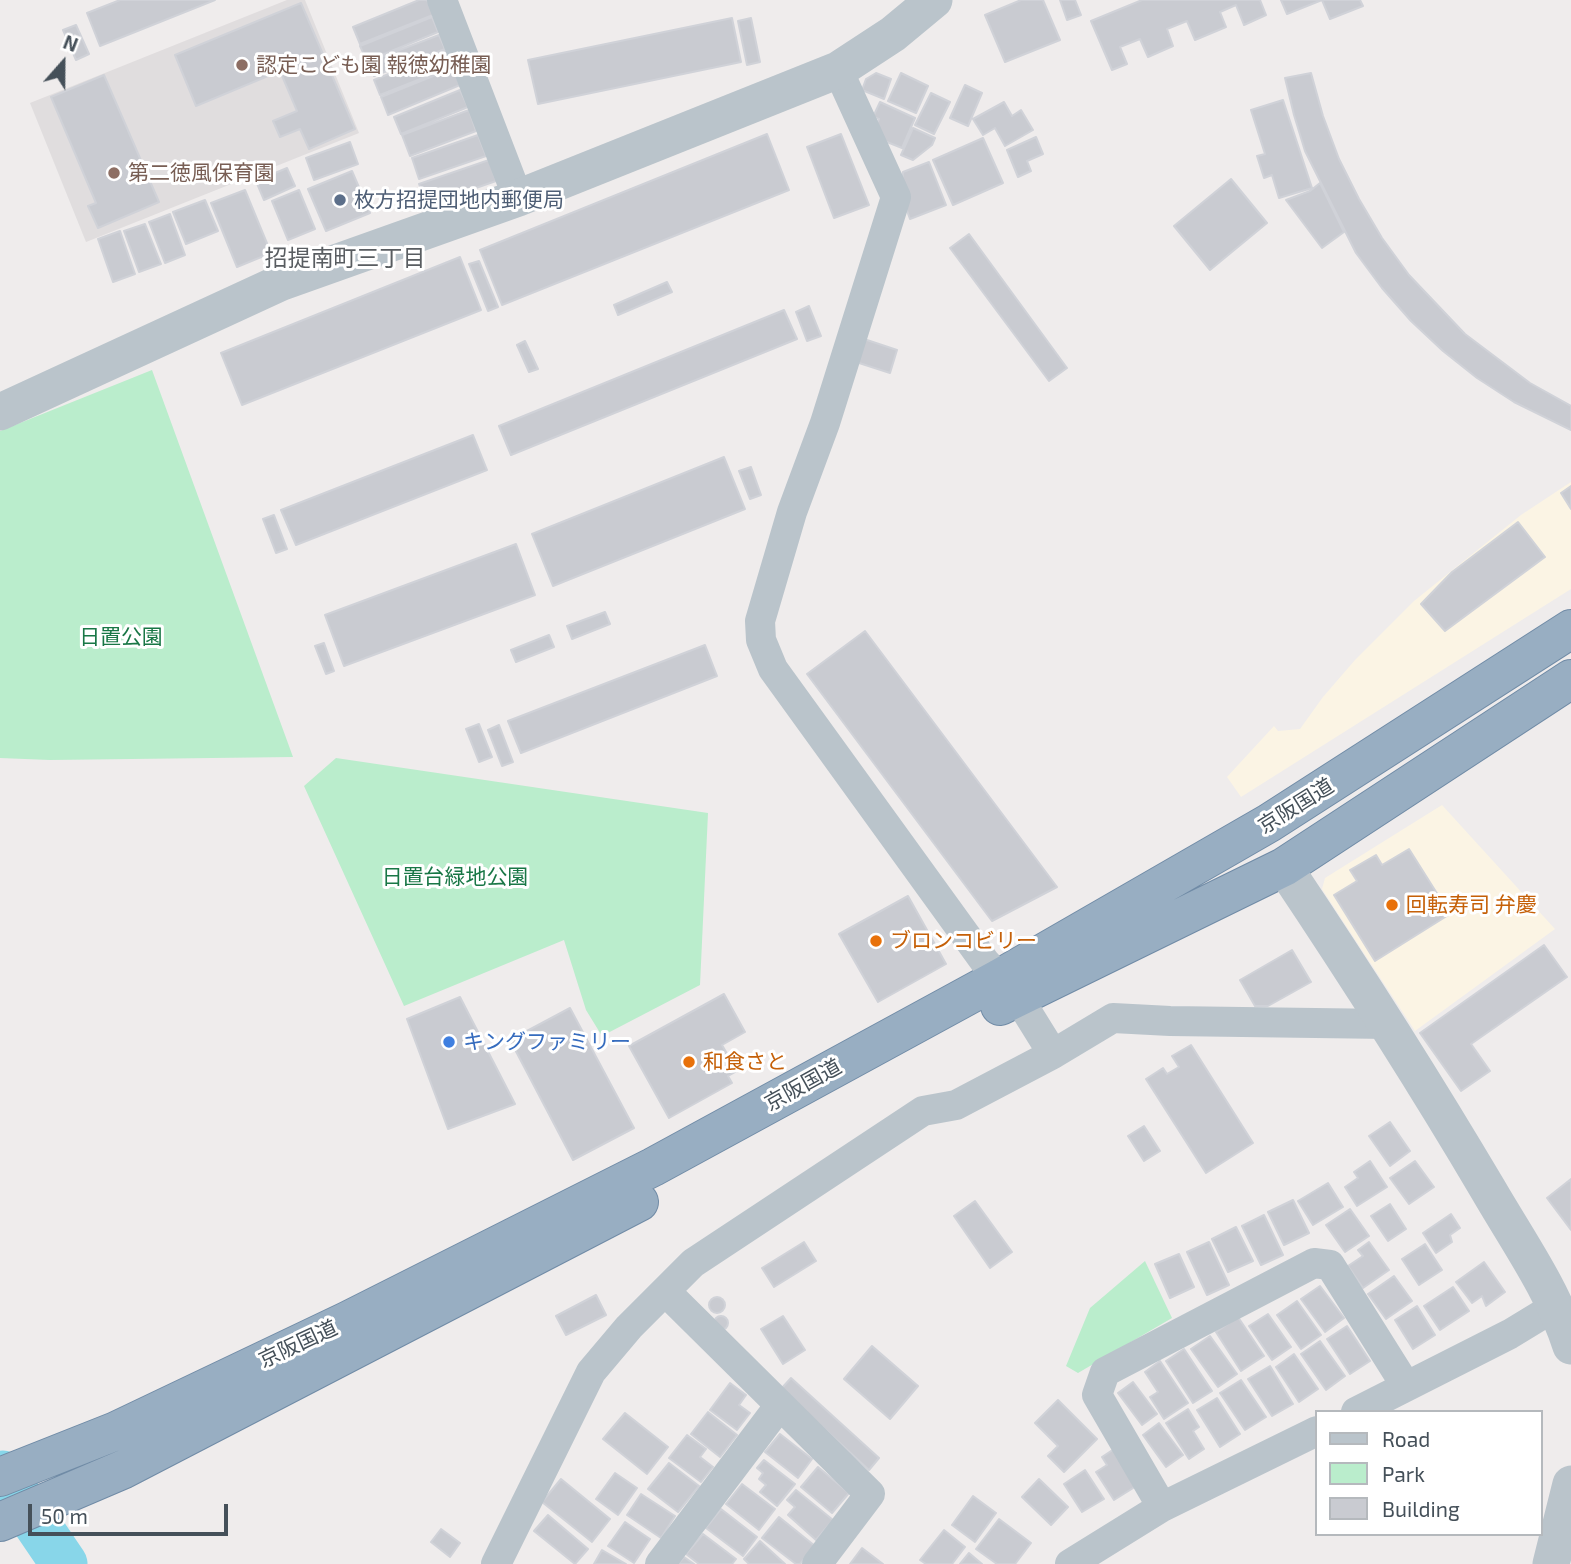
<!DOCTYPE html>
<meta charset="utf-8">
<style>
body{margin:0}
#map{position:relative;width:1571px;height:1564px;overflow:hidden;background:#efecec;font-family:"Exo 2",sans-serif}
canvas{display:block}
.legend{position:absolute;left:1315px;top:1410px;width:228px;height:126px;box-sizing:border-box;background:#fff;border:2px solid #b5b9bd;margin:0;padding:9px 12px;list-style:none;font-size:21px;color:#455059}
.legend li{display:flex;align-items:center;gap:14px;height:35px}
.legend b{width:35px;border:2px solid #b5b9bd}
.north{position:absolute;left:28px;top:28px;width:70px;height:70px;-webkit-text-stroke:5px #fff;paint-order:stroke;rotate:21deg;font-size:19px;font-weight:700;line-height:28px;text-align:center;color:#455059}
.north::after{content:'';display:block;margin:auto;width:24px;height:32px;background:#455059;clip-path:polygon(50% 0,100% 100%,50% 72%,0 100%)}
.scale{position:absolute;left:28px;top:1504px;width:200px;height:32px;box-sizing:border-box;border:4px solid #455059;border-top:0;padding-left:9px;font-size:21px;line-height:24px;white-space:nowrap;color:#455059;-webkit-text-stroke:5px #fff;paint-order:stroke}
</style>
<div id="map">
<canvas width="1571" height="1564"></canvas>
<ul class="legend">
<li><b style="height:9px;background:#bac4cb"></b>Road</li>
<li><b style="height:19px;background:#baedcc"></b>Park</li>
<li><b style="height:19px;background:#c9cbd1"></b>Building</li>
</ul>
<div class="north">N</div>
<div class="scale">50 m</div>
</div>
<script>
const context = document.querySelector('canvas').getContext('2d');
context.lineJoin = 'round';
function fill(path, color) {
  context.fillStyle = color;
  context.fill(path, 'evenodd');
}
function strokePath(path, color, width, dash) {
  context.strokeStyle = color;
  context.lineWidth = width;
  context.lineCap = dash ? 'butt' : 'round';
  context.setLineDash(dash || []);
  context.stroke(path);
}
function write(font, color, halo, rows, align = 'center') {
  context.font = font + ' "Exo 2","Noto Sans JP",sans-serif';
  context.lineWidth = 6;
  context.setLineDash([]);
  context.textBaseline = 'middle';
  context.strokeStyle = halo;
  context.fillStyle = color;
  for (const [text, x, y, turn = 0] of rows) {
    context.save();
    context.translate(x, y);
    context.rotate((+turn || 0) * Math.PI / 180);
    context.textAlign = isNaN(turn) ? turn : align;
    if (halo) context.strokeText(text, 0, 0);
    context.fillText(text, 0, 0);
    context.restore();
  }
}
const commercial = new Path2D(`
 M1571 482V589L1241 797 1227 777 1274 726 1278 731 1300 729 1323 697 1355 660 1414 601 1521 515Z
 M1442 805 1555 929 1415 1031 1322 889 1325 878Z`);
const education = new Path2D(`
 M287 0H305L359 133 86 242 30 103Z`);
const green = new Path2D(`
 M152 370 293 757 50 760 0 758V431Z
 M336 758 708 813 700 985 602 1036 586 1010 564 940 404 1006 304 786Z
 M1145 1261 1172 1318 1078 1373 1066 1366 1090 1308Z`);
const river = new Path2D(`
 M3 1474 64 1564`);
const building = new Path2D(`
 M120 0H215L100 46 87 13Z
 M419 0H427L433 15 360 44 353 27Z
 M1021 0H1043L1060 40 1005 62 985 15Z
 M1060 0H1075L1081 15 1067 20Z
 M1142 0H1260L1266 15 1244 25 1236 5 1220 12 1226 27 1195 40 1187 21 1167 29 1173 46 1148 57 1140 39 1120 47 1127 64 1112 70 1091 21Z
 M1281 0H1360L1363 6 1330 19 1322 0 1287 14Z
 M301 3 355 129 309 149 300 129 280 137 273 121 297 111 280 71 196 106 175 55Z
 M432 17 438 32 367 61 360 46Z
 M732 18 741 62 538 104 528 60Z
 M751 18 760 62 747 65 738 21Z
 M76 25 89 54 76 60 63 30Z
 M439 35 445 49 374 76 368 62Z
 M445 51 451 67 380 95 374 80Z
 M453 68 460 85 388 115 381 97Z
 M876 73 891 79 884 99 862 90 866 79Z
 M901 73 928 86 916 113 888 101Z
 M1311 73 1323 116 1339 159 1359 199 1382 238 1409 275 1465 334 1530 383 1571 406V430L1514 402 1477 378 1443 351 1411 321 1382 288 1356 253 1305 151 1294 115 1285 78Z
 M104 75 159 202 98 228 88 206 96 203 51 97Z
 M965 85 982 93 968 126 950 118Z
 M460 90 468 107 401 134 394 117Z
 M931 93 950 102 934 134 915 125Z
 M1283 100 1312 188 1279 198 1272 175 1264 178 1257 156 1265 154 1251 110Z
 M880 102 915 118 902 148 882 140 876 125 879 119 873 117Z
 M1004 102 1012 116 1021 110 1033 130 1005 146 995 128 983 135 973 119Z
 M469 110 476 131 410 156 402 135Z
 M913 128 935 138 932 145 913 160 901 155Z
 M767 134 789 190 502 305 480 250Z
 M841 134 869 205 834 218 807 147Z
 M478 135 486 156 419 179 412 158Z
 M1036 137 1043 154 1027 161 1031 171 1018 177 1007 150Z
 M983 138 1003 183 953 205 933 160Z
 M350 142 358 164 314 180 306 158Z
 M489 160 496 181 427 205 419 184Z
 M929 162 946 205 910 219 901 194 903 172Z
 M287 168 295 186 264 200 256 181Z
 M352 171 370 213 326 231 308 189Z
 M1231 179 1267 223 1210 270 1174 226Z
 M1320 183 1344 232 1322 248 1286 200 1310 191Z
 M245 190 271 253 237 267 211 203Z
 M299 190 315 229 288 240 272 201Z
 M205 200 218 231 186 244 173 212Z
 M170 214 185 255 165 263 149 222Z
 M145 224 161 264 139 272 124 231Z
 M120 231 135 274 113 282 98 239Z
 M969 234 1067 368 1049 381 950 248Z
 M460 257 481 310 242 405 221 353Z
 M479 261 498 307 488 311 469 264Z
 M667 282 672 292 618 315 614 305Z
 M809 306 821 336 807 341 796 312Z
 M784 310 797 339 511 455 499 426Z
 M864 339 897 350 890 373 856 362Z
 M525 341 538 369 529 372 517 345Z
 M473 435 487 470 296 545 281 510Z
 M724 457 745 509 553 586 532 534Z
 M751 467 761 495 750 499 739 471Z
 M1571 486V509L1561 493Z
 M274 515 287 549 276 553 263 519Z
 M1518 522 1545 557 1445 631 1421 604 1452 572Z
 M516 544 535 595 344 666 325 615Z
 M605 612 610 624 572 639 567 626Z
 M865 631 1057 887 992 921 807 674Z
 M549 635 554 647 516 662 511 650Z
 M324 643 334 671 326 674 315 646Z
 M705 645 717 676 521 753 508 721Z
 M479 724 492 757 479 762 466 729Z
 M499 725 513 762 502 766 488 730Z
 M1409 849 1450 914 1375 961 1334 895 1357 881 1350 870 1376 855 1382 865Z
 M908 896 946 964 878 1002 839 934Z
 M1544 945 1567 977 1471 1044 1490 1071 1461 1091 1420 1033Z
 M1292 950 1311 982 1268 1006H1255L1240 980Z
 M724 994 745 1032 722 1045 737 1071 728 1076 732 1083 669 1118 629 1046Z
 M460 997 515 1104 448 1129 407 1019Z
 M570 1008 634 1128 573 1160 510 1040Z
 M1191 1045 1253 1143 1206 1173 1146 1079 1163 1068 1167 1074 1179 1067 1172 1056Z
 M1390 1122 1410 1151 1390 1166 1369 1136Z
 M1144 1126 1160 1151 1144 1161 1128 1136Z
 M1370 1161 1387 1187 1357 1206 1345 1187 1358 1178 1354 1172Z
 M1415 1161 1434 1187 1409 1204 1390 1178Z
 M1571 1179V1230L1547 1198Z
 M1328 1183 1343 1207 1313 1225 1298 1201Z
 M1293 1200 1309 1233 1284 1245 1268 1212Z
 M975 1201 1012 1252 990 1268 954 1216Z
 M1390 1204 1406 1229 1388 1241 1371 1216Z
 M1350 1209 1369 1236 1345 1252 1326 1225Z
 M1451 1214 1460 1228 1450 1235 1452 1242 1436 1253 1423 1233Z
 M1264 1215 1283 1255 1261 1265 1242 1226Z
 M1236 1227 1253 1261 1228 1272 1212 1239Z
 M804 1242 816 1261 774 1287 762 1268Z
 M1209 1242 1229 1285 1207 1295 1187 1252Z
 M1369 1242 1389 1270 1363 1288 1348 1266 1363 1256 1358 1250Z
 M1425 1244 1442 1270 1419 1285 1402 1259Z
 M1179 1254 1194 1287 1170 1298 1155 1264Z
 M1484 1262 1505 1292 1486 1306 1482 1296 1472 1303 1456 1282Z
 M1394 1276 1412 1301 1386 1319 1368 1294Z
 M1320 1286 1344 1318 1325 1332 1301 1299Z
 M1453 1287 1469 1311 1440 1330 1424 1306Z
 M596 1295 606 1315 566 1335 556 1316Z
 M709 1305a8 8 0 1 1 16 0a8 8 0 1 1-16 0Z
 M1297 1301 1321 1335 1301 1349 1277 1315Z
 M1417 1306 1435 1335 1413 1349 1395 1320Z
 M1268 1314 1291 1347 1272 1360 1249 1326Z
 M714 1323a7 7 0 1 1 14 0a7 7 0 1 1-14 0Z
 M783 1316 805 1350 783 1364 761 1329Z
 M1238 1317 1264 1356 1241 1371 1216 1332Z
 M1347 1326 1370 1361 1350 1374 1327 1339Z
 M1210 1336 1237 1374 1218 1387 1191 1349Z
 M1320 1341 1345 1376 1326 1390 1301 1354Z
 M872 1346 918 1386 890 1419 844 1379Z
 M1184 1349 1212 1391 1193 1403 1166 1361Z
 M1294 1354 1318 1389 1299 1402 1276 1367Z
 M1160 1361 1188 1403 1164 1419 1150 1397 1158 1392 1145 1372Z
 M1270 1366 1293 1404 1272 1416 1248 1379Z
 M791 1378 879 1458 869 1470 781 1389Z
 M1241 1380 1266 1417 1245 1430 1220 1393Z
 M1133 1382 1157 1414 1142 1425 1118 1393Z
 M730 1383 746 1395 739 1405 750 1413 737 1430 710 1410Z
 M1217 1398 1240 1434 1220 1447 1197 1410Z
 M1058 1400 1097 1439 1064 1472 1048 1456 1058 1446 1035 1423Z
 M1188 1409 1199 1427 1193 1431 1204 1449 1189 1459 1166 1423Z
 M708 1412 737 1435 720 1457 691 1434Z
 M625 1413 668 1447 647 1474 603 1439Z
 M1159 1423 1183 1455 1166 1467 1143 1435Z
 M780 1434 812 1459 798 1478 765 1452Z
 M687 1435 706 1449 700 1457 713 1467 701 1482 669 1458Z
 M1114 1449 1138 1485 1114 1500 1096 1472 1107 1465 1102 1457Z
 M764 1460 795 1484 777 1506 760 1492 766 1485 759 1479 763 1473 757 1468Z
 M669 1463 699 1486 678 1512 648 1489Z
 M818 1467 849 1493 832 1513 801 1487Z
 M1085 1470 1104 1499 1082 1512 1064 1484Z
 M615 1473 637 1488 618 1515 596 1499Z
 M561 1479 610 1519 592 1542 542 1502Z
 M1039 1479 1068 1507 1051 1525 1022 1497Z
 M742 1484 775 1509 759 1530 726 1504Z
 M796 1490 833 1520 816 1540 788 1515 795 1507 787 1500Z
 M641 1494 675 1516 661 1538 627 1515Z
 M973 1496 996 1513 975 1542 952 1525Z
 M721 1509 757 1537 743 1556 706 1528Z
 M548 1515 588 1549 575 1564 534 1531Z
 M779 1517 815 1546 800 1564H796L762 1538Z
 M999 1519 1031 1543 1015 1564H997L976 1549Z
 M625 1522 650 1539 634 1563 608 1546Z
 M441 1529 460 1543 450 1557 431 1542Z
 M944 1530 965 1547 952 1564H926L920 1560Z
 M703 1534 736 1559 732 1564H699L686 1554Z
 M760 1541 785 1564H749L744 1559Z
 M862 1548 883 1564H850Z
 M602 1550 626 1564H594Z
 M969 1553 982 1564H960Z
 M684 1557 694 1564H678Z`);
const minor = new Path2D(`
 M442 0 518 198
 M838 70 896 197 825 423 792 512 760 621 761 640 773 669 985 962 1017 996 1053 1054
 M665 1291 870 1494 817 1564
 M1356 1412 1510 1334 1556 1306
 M1162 1507 1097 1395 1105 1372 1314 1263 1330 1265 1406 1386
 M496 1564 591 1372 629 1327 693 1263 923 1111 956 1105 1053 1054 1113 1018 1170 1021 1388 1024
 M660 1564 780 1405
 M1070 1564 1162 1507 1317 1431`);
const tertiary = new Path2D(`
 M0 412 282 282 518 198 838 70 893 34 934 0
 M1284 867C1355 973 1424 1081 1489 1191 1518 1241 1553 1290 1571 1346
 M1551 1564 1571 1484`);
const trunk = new Path2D(`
 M1000 1006 1284 867 1571 679
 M0 1477 116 1431 347 1321 653 1167 1000 978 1269 823 1571 629
 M0 1522 124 1469 639 1202`);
const markers = [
 [242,65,7,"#8d6e63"],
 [114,173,7,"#8d6e63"],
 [340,200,7,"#5c6f8a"],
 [1392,905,7,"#e8710a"],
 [876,941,7,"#e8710a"],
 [449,1042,7,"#3f7fe0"],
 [689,1062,7,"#e8710a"]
];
const educationNames = [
 ["認定こども園 報徳幼稚園",256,65],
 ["第二徳風保育園",128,173]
];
const serviceNames = [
 ["枚方招提団地内郵便局",354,200]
];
const parkNames = [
 ["日置公園",121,637],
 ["日置台緑地公園",455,877]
];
const streetNames = [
 ["京阪国道",1296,806,-32],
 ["京阪国道",803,1085,-29],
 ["京阪国道",298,1344,-25]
];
const foodNames = [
 ["回転寿司 弁慶",1406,905],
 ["ブロンコビリー",890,941],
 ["和食さと",703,1062]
];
const shopNames = [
 ["キングファミリー",463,1042]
];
const neighbourhoodNames = [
 ["招提南町三丁目",345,258]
];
fill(commercial, '#fbf4e4');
fill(education, '#e0ddde');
fill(green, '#baedcc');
strokePath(river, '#88d6e9', 47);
fill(building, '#c9cbd1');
strokePath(building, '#d0d2d8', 2);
strokePath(trunk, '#708ba6', 40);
strokePath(minor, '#bac4cb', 30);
strokePath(tertiary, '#bac4cb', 37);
strokePath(trunk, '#98aec2', 38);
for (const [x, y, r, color] of markers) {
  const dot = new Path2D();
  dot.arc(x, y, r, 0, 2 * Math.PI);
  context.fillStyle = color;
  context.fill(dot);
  strokePath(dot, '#fff', 2.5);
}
write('21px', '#785e54', '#fff', educationNames, 'left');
write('21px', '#4e5e75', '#fff', serviceNames, 'left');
write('21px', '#197746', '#fff', parkNames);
write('21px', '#455059', '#fff', streetNames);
write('21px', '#c56008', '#fff', foodNames, 'left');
write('21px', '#366cbe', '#fff', shopNames, 'left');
write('23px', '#595d61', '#fff', neighbourhoodNames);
</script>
